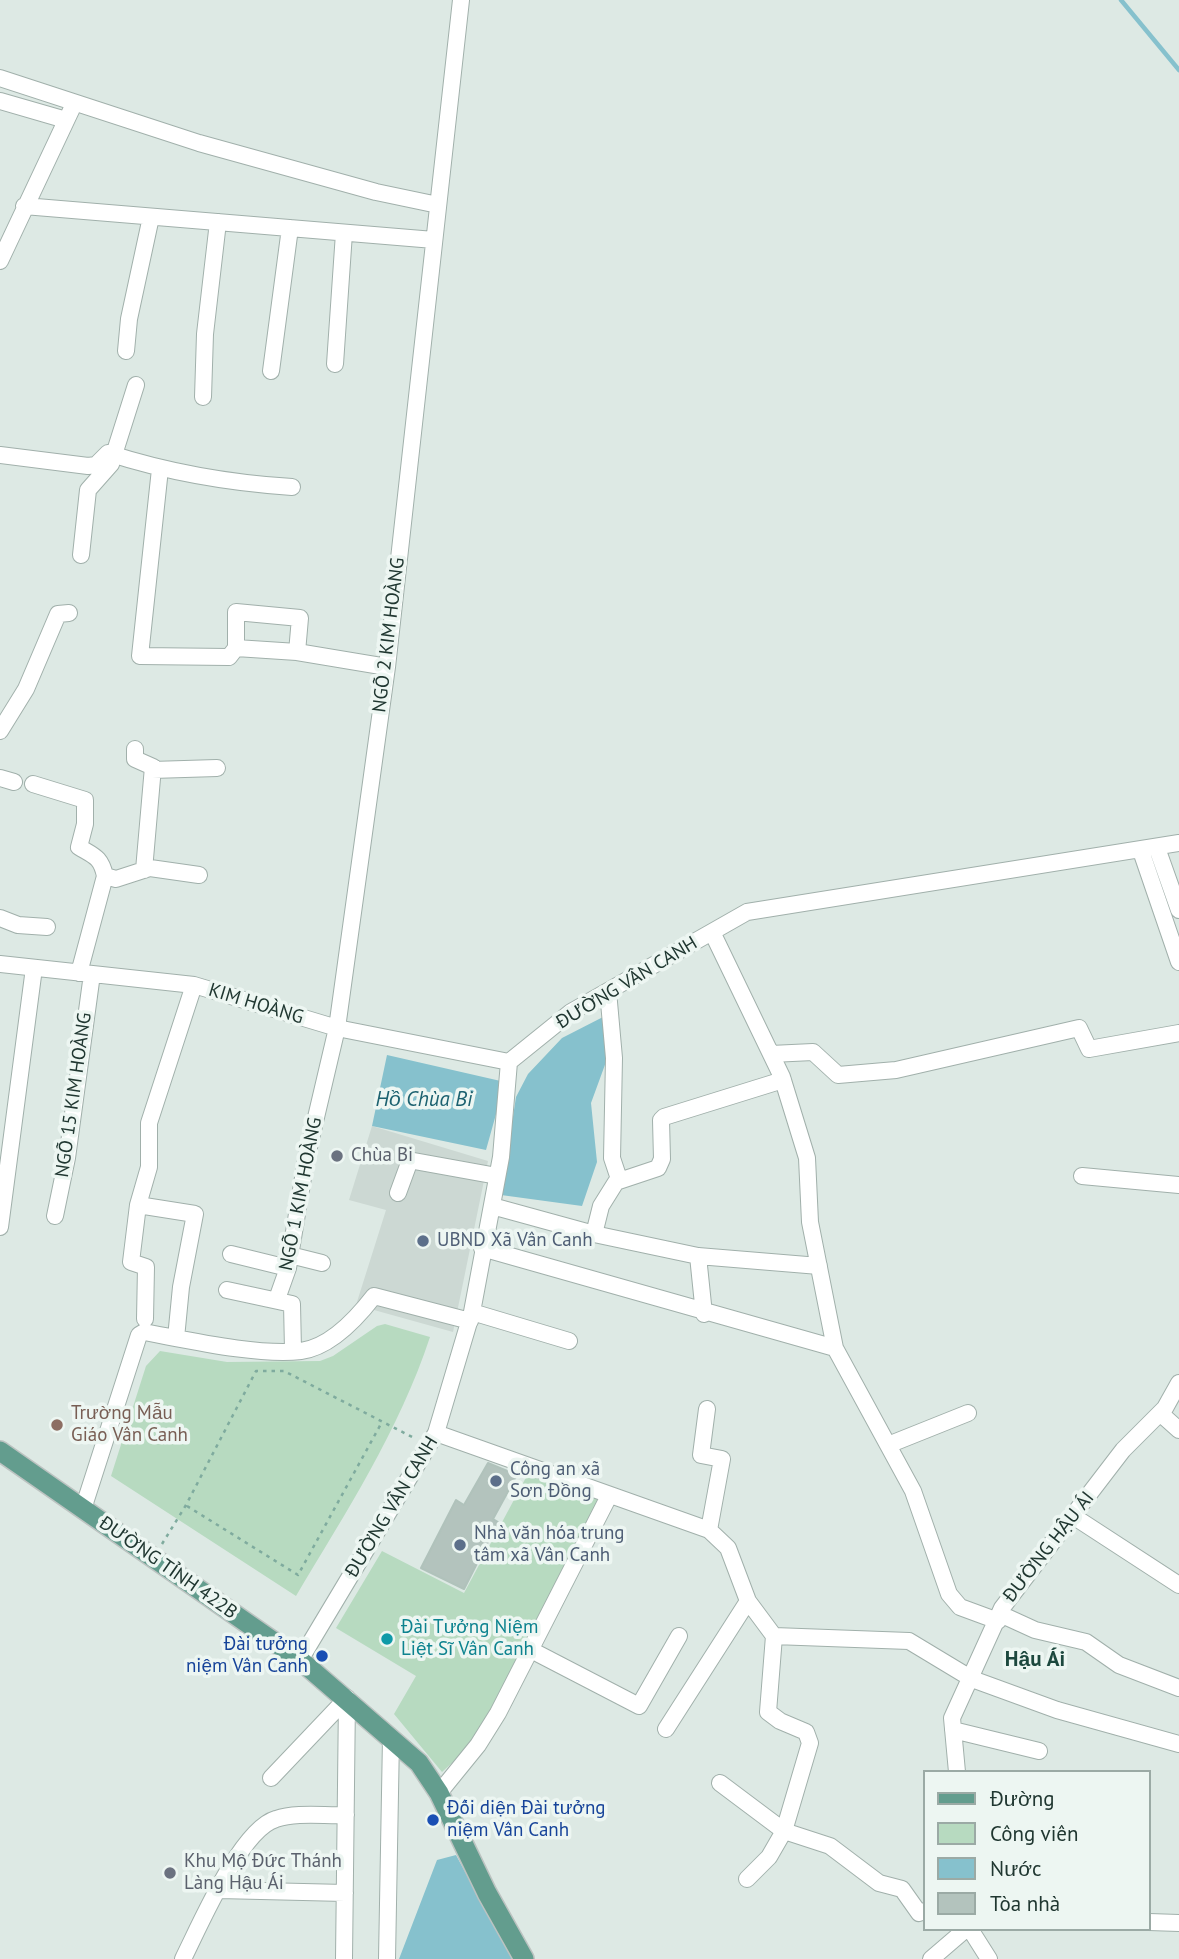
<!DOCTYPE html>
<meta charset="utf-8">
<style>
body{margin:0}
#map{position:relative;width:1179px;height:1959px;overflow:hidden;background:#dde9e4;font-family:"PT Sans",sans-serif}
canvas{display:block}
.legend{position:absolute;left:923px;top:1770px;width:228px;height:161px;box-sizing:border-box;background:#edf6f2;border:2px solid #9baaa5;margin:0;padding:9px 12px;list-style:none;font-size:21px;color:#203731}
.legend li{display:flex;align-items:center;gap:14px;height:35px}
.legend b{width:35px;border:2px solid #9baaa5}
</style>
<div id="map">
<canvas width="1179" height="1959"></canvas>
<ul class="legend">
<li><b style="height:9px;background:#639d8e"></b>Đường</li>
<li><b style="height:19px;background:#b7dac0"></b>Công viên</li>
<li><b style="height:19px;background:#86c1cd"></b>Nước</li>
<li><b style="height:19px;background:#b3c3bd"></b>Tòa nhà</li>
</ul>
</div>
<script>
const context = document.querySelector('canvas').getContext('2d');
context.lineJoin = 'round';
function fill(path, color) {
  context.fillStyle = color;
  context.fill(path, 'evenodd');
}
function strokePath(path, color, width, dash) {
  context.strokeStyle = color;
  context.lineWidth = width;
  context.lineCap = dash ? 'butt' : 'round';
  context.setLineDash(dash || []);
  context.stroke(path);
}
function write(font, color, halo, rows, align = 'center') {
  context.font = font + ' "PT Sans",sans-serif';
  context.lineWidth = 7;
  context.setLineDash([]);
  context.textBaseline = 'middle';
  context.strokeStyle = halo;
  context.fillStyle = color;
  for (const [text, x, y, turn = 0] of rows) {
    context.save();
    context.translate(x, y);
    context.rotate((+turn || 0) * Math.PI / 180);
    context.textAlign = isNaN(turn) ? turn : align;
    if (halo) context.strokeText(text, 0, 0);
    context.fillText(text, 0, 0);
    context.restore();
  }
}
const built = new Path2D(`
 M372 1126 488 1161 453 1332 356 1305 386 1210 349 1200Z`);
const green = new Path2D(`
 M385 1324 430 1337C399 1431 346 1512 296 1596L111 1476 146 1366 160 1351 227 1362 320 1361 333 1356 377 1326Z
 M530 1470 602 1498 475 1742 442 1772 394 1714 416 1676 336 1628 382 1551 464 1593Z`);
const water = new Path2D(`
 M603 1017 607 1032 606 1062 591 1103 597 1162 582 1206 501 1195 516 1097 528 1074 562 1038Z
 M387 1055 505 1082 486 1150 372 1126Z
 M456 1855 512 1959H399L437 1860Z`);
const stream = new Path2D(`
 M1121 0 1179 70`);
const building = new Path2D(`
 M488 1463 517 1475 493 1519 498 1522 464 1589 421 1568 456 1500 464 1505Z`);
const path = new Path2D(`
 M187 1506 298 1575 382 1422
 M162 1544 186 1505 256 1371H284L414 1438`);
const minor = new Path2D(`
 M0 78 199 143 376 192 438 205
 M0 101 66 120
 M24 206 434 240
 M0 261 74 104
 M126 351 129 319 151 217
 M335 364 344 233
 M271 371 290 228
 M203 397 205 334 218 222
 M0 455 88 466 96 465 108 453C167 472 229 483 292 487
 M160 469 140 656 229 657 236 648 297 652 387 667
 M81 555 88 490 111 464 136 385
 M236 648V612L300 618 297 652
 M0 731 26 689 58 614 69 613
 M135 749V759L153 767 144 870
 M152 770 217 768
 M0 778 14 782
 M33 784 85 800V824L79 847C94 856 101 857 105 876L79 973
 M1157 848 1179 910
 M1141 851 1179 962
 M105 876 116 879 150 868 199 875
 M0 918 18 925 47 927
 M712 932 782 1077 807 1158 810 1222 835 1348 913 1491 949 1594 960 1607 998 1621
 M0 964 194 985 337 1028 509 1062
 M608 991 614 1058 612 1158 619 1179
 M771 1054 813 1052 838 1075 896 1070 1079 1028 1089 1049 1179 1033
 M1082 1176 1179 1185
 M398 1193 409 1163 414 1161 497 1176
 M138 1205 131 1262 146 1267 145 1319
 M492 1206 594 1234 698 1256 819 1266
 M55 1216 67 1158 92 974
 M0 1227 34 968
 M594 1234 601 1206 616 1182 658 1168 662 1159 661 1120 664 1117 783 1080
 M482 1248 835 1348
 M231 1254 288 1268
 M290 1255 322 1263
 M698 1256 704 1314
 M227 1290 292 1304 293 1350
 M277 1299 288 1268 306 1160 337 1028 387 667 461 0
 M472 1312 569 1341
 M176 1338 181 1287 195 1214 138 1205 149 1167V1123L194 985
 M707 1409 701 1455 722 1459 709 1530
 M1160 1413 1179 1430
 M436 1433 709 1530 728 1548 748 1601 666 1729
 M888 1445 968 1413
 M83 1509 139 1335 144 1332C188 1340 258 1356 301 1351 331 1347 357 1318 374 1296L470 1321
 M1073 1516 1179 1585
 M748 1601 774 1636 909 1641 972 1679 1057 1710 1179 1744
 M1000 1614 1035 1630 1086 1642 1119 1665 1179 1688
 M531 1650 639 1706 679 1636
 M300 1660 436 1433 472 1312 501 1157 509 1062 571 1012 747 912 1179 843
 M953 1730 1039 1751
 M957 1772 952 1718 1002 1608 1123 1450 1165 1408 1179 1383
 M271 1778 347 1698
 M720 1783 784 1831 830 1846 879 1883 902 1889 919 1913 925 1911
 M439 1793 478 1745 498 1713 609 1496
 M747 1879 769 1857 784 1831 810 1743 806 1732 780 1721 768 1712 774 1636
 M219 1890 345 1893
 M1149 1922 1179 1923
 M970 1929 989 1959
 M183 1959C200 1925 241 1829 276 1819 297 1812 324 1816 346 1815
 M344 1959 347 1698
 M387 1959 391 1738
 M931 1959 966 1929`);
const major = new Path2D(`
 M0 1451 300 1660 419 1763 439 1793 487 1893 524 1959`);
const markers = [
 [337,1156,7,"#6b7280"],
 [423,1241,7,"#5c6f8a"],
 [57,1425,7,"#8d6e63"],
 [496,1481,7,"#5c6f8a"],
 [460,1545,7,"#5c6f8a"],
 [387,1639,7,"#0f9aa8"],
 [322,1656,7,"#1a4fb4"],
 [433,1820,7,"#1a4fb4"],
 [170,1873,7,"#6b7280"]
];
const streetNames = [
 ["NGÕ 2 KIM HOÀNG",389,635,-83],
 ["ĐƯỜNG VÂN CANH",627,983,-31],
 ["KIM HOÀNG",256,1004,17],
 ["NGÕ 15 KIM HOÀNG",74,1095,-82],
 ["NGÕ 1 KIM HOÀNG",301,1194,-79],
 ["ĐƯỜNG VÂN CANH",392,1507,-59],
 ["ĐƯỜNG HẬU ÁI",1049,1547,-52],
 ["ĐƯỜNG TỈNH 422B",168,1568,35]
];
const worshipNames = [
 ["Chùa Bi",351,1156],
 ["Khu Mộ Đức Thánh",184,1862],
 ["Làng Hậu Ái",184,1884]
];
const serviceNames = [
 ["UBND Xã Vân Canh",437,1241],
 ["Công an xã",510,1470],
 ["Sơn Đồng",510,1492],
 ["Nhà văn hóa trung",474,1534],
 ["tâm xã Vân Canh",474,1556]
];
const educationNames = [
 ["Trường Mẫu",71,1414],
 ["Giáo Vân Canh",71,1436]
];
const cultureNames = [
 ["Đài Tưởng Niệm",401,1628],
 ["Liệt Sĩ Vân Canh",401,1650]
];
const transitNames = [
 ["Đài tưởng",308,1645],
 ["niệm Vân Canh",308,1667],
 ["Đối diện Đài tưởng",447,1809,"left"],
 ["niệm Vân Canh",447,1831,"left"]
];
const waterNames = [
 ["Hồ Chùa Bi",424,1100]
];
const neighbourhoodNames = [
 ["Hậu Ái",1035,1660]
];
fill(built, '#ccd8d3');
fill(green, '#b7dac0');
fill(water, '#86c1cd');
strokePath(stream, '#86c1cd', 4.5);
fill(building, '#b3c3bd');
strokePath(building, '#b0c2bb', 2);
strokePath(minor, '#a1b0ab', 18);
strokePath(major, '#bcc3c1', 22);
strokePath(path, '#7fab9e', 2.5, [3.5, 5]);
strokePath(minor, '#fff', 16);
strokePath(major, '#639d8e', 19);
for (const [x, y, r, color] of markers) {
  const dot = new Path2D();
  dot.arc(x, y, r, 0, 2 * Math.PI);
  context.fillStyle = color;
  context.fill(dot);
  strokePath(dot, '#edf6f2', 2.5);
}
write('19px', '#203731', '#edf6f2', streetNames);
write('19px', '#5b616d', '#edf6f2', worshipNames, 'left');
write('19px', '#4e5e75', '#edf6f2', serviceNames, 'left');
write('19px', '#785e54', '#edf6f2', educationNames, 'left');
write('19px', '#0d838f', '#edf6f2', cultureNames, 'left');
write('19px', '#164399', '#edf6f2', transitNames, 'right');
write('italic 21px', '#1d6270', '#edf6f2', waterNames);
write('bold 21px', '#1d483e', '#edf6f2', neighbourhoodNames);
</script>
